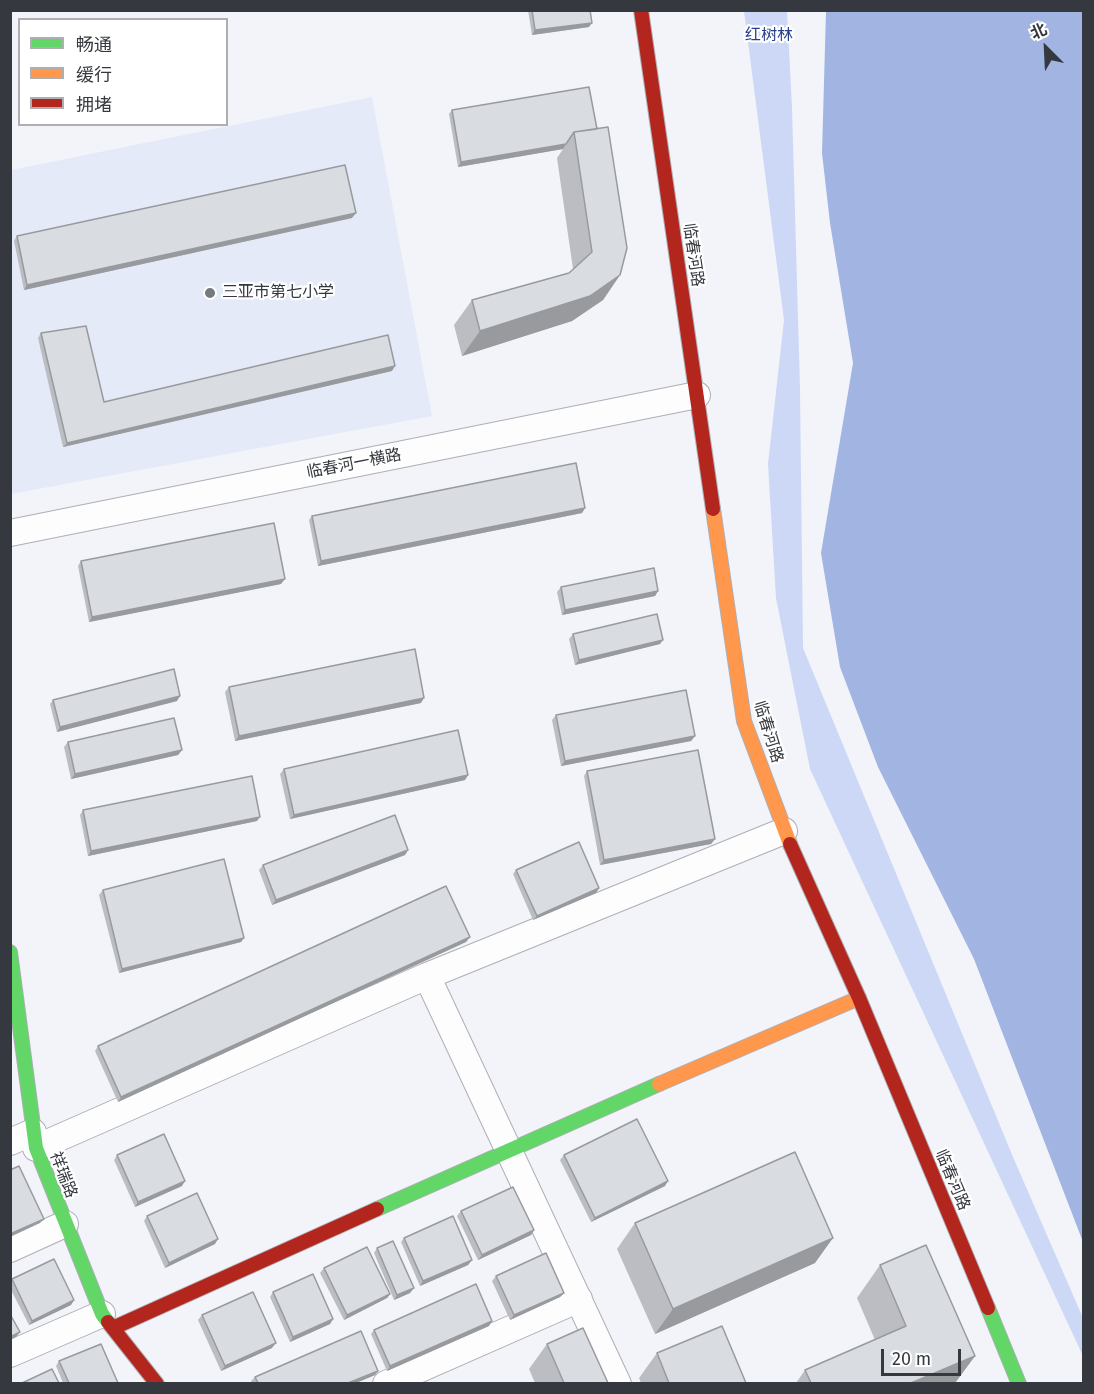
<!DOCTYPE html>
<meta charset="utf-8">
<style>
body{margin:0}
#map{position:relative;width:1094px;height:1394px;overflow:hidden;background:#f2f4fa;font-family:"Fira Sans","Noto Sans SC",sans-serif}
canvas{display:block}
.frame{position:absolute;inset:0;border:12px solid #35383e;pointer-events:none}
.legend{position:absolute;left:18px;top:18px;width:210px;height:108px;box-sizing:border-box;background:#fff;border:2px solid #aeafb2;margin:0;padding:8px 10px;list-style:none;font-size:18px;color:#35383e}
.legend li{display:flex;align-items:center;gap:12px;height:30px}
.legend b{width:30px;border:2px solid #aeafb2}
.north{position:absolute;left:1016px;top:18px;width:60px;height:60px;-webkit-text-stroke:4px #fff;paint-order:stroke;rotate:336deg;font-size:16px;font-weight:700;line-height:24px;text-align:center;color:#35383e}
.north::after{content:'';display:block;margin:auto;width:21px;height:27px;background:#35383e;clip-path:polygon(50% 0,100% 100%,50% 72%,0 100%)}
.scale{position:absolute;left:881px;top:1349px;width:80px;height:27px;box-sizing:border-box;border:3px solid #35383e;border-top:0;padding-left:8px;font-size:18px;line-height:21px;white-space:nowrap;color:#35383e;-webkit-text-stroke:4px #fff;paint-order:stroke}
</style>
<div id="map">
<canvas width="1094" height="1394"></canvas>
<div class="frame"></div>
<ul class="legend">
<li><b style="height:8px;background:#63d668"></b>畅通</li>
<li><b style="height:8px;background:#ff974d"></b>缓行</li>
<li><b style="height:8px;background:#b3261e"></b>拥堵</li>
</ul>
<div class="north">北</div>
<div class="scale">20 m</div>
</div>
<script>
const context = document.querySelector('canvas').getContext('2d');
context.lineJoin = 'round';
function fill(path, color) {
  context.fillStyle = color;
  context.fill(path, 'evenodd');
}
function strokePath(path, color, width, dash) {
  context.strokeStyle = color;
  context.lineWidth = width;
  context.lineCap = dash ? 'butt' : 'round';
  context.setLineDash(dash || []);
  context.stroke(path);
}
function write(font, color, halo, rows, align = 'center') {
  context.font = font + ' "Fira Sans","Noto Sans SC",sans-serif';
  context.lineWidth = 4.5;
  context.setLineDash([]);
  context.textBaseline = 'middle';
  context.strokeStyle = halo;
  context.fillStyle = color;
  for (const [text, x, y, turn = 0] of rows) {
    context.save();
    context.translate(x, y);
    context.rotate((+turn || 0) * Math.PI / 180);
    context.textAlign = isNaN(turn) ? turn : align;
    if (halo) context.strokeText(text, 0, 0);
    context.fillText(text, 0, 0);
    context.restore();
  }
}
const built = new Path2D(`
 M372 97 432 416 11 494V170Z`);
const green = new Path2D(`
 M744 11H787L792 108 800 388 803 648 1013 1157 1083 1318V1356L810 769 776 598 768 464 784 320Z`);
const water = new Path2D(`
 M826 11H1083V1242L974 959 878 767 840 667 821 553 853 363 830 223 822 153Z`);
const street = new Path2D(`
 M10 533 697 395
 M427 976 618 1384
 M10 1142 33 1132
 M36 1148 427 976 784 831
 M10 1249 65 1224
 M10 1354 102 1314
 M386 1384 579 1299`);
const fast = new Path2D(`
 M10 952 36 1148 102 1314 108 1322
 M377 1209 659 1084
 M988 1308 1019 1384`);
const slow = new Path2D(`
 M713 509 744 721 790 844
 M659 1084 859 998`);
const jam = new Path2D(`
 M641 10 713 509
 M790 844 859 998 988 1308
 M108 1322 157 1384
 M113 1328 377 1209`);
const wall = new Path2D(`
 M528 10H590L589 27 532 35Z
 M589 87 620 275 603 300 572 321 462 356 454 325 472 300 569 273 573 269 557 158 563 149 458 167 449 114 452 110Z
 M352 218 24 290 14 241 17 236Z
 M41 333 104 402 392 371 63 447 38 338Z
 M585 508 582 513 318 566 309 520 312 516Z
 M81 561 281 584 89 622 78 566Z
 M561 587 658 591 655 596 562 615 557 592Z
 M573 634 660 644 575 665 569 639Z
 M229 687 421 703 235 741 225 692Z
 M53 700 177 701 57 732 50 704Z
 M556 715 695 736 691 741 561 766 552 720Z
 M68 742 182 750 178 755 71 779 64 747Z
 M284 769 468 775 465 780 290 819 280 774Z
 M587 771 715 839 711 844 600 865 584 776Z
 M83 810 257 821 88 856 80 815Z
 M408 850 405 855 272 905 259 870 263 865Z
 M516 870 599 888 596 893 533 920 513 874Z
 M103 890 244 938 241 942 119 973 99 895Z
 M470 937 466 942 118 1102 95 1051 98 1046Z
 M117 1155 182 1186 135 1207 114 1160Z
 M564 1155 665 1186 591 1222 560 1160Z
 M461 1211 534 1230 531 1235 478 1260 457 1216Z
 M147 1216 215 1244 165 1268 144 1221Z
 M635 1223 815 1263 655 1334 617 1249Z
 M404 1238 472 1260 468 1265 420 1286 401 1242Z
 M377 1248 410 1293 394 1300 374 1253Z
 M880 1265 975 1356 955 1383H796L805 1370 875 1340 857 1298Z
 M324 1268 390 1294 387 1298 344 1320 320 1273Z
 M496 1276 564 1293 560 1297 510 1320 492 1281Z
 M12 1279 74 1300 71 1305 29 1325 10 1288V1281Z
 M273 1292 333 1319 330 1324 290 1342 270 1297Z
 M202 1315 272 1348 221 1371 198 1320Z
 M489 1326 387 1371 371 1334 374 1330Z
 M547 1344 608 1383H535L529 1369Z
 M657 1353 746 1383H641L639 1378Z
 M59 1361 118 1383H63L56 1366Z
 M378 1371 375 1375 356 1383H252L251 1381 255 1377Z`);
const shadedWall = new Path2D(`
 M592 23 589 27 532 35 535 30Z
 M566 144 563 149 458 167 461 162Z
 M356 213 352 218 24 290 27 285Z
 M620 275 603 300 572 321 462 356 480 331Z
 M395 366 392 371 63 447 67 443Z
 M585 508 582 513 318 566 321 561Z
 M285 579 281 584 89 622 92 617Z
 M658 591 655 596 562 615 565 610Z
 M663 640 660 644 575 665 579 660Z
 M180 696 177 701 57 732 60 727Z
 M424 698 421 703 235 741 239 736Z
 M695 736 691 741 561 766 565 761Z
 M182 750 178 755 71 779 75 774Z
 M468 775 465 780 290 819 294 815Z
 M260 817 257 821 88 856 91 851Z
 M715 839 711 844 600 865 604 860Z
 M408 850 405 855 272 905 276 900Z
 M599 888 596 893 533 920 537 916Z
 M470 937 466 942 118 1102 121 1097Z
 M244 938 241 942 119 973 122 969Z
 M185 1181 182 1186 135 1207 138 1202Z
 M668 1181 665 1186 591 1222 595 1218Z
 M44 1219 40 1223 10 1237V1234Z
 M534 1230 531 1235 478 1260 482 1255Z
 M833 1238 815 1263 655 1334 673 1309Z
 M218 1239 215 1244 165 1268 169 1263Z
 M472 1260 468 1265 420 1286 423 1281Z
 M414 1288 410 1293 394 1300 397 1295Z
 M564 1293 560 1297 510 1320 514 1315Z
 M390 1294 387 1298 344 1320 347 1315Z
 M74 1300 71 1305 29 1325 32 1321Z
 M333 1319 330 1324 290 1342 293 1337Z
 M492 1321 489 1326 387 1371 390 1366Z
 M20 1332 16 1337 10 1340V1337Z
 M276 1343 272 1348 221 1371 225 1366Z
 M975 1356 955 1383H911Z
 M378 1371 375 1375 356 1383H348Z`);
const building = new Path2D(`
 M532 10H590L592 23 535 30Z
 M589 87 597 129 574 132 566 144 461 162 452 110Z
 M608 127 627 248 620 275 590 296 480 331 472 300 569 273 592 252 574 132Z
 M345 165 356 213 27 285 17 236Z
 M86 326 104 402 388 335 395 366 67 443 41 333Z
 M576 463 585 508 321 561 312 516Z
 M274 523 285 579 92 617 81 561Z
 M654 568 658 591 565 610 561 587Z
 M657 614 663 640 579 660 573 634Z
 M415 649 424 698 239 736 229 687Z
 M174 669 180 696 60 727 53 700Z
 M686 690 695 736 565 761 556 715Z
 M174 718 182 750 75 774 68 742Z
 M458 730 468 775 294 815 284 769Z
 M698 750 715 839 604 860 587 771Z
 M252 776 260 817 91 851 83 810Z
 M395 815 408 850 276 900 263 865Z
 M579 842 599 888 537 916 516 870Z
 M224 859 244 938 122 969 103 890Z
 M446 886 470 937 121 1097 98 1046Z
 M637 1119 668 1181 595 1218 564 1155Z
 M164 1134 185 1181 138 1202 117 1155Z
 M795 1152 833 1238 673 1309 635 1223Z
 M19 1166 44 1219 10 1234V1170Z
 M513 1187 534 1230 482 1255 461 1211Z
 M197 1193 218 1239 169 1263 147 1216Z
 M453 1216 472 1260 423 1281 404 1238Z
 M393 1241 414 1288 397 1295 377 1248Z
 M926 1245 975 1356 911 1383H811L805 1370 906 1326 880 1265Z
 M367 1247 390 1294 347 1315 324 1268Z
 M546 1253 564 1293 514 1315 496 1276Z
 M54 1259 74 1300 32 1321 12 1279Z
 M313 1274 333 1319 293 1337 273 1292Z
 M476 1284 492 1321 390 1366 374 1330Z
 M253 1292 276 1343 225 1366 202 1315Z
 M10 1314 20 1332 10 1337Z
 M722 1326 746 1383H669L657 1353Z
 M583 1328 608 1383H564L547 1344Z
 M361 1331 378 1371 348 1383H258L255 1377Z
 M101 1344 118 1383H69L59 1361Z
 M52 1369 59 1383H22Z`);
const markers = [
 [210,293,6,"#777a80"]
];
const parkNames = [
 ["红树林",769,36]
];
const streetNames = [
 ["临春河路",693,255,82],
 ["临春河一横路",354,464,-11],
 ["临春河路",768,732,73],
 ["祥瑞路",63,1175,69],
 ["临春河路",952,1180,67]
];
const poiNames = [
 ["三亚市第七小学",222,293]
];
fill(built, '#e4eaf7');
fill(green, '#ccd8f6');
fill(water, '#a1b4e2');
strokePath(street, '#adafb5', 28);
strokePath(fast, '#adafb5', 16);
strokePath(slow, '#adafb5', 16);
strokePath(jam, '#adafb5', 16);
strokePath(street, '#fdfdfe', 26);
strokePath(fast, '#63d668', 14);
strokePath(slow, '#ff974d', 14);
strokePath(jam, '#b3261e', 14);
fill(wall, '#bbbdc2');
fill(shadedWall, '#989a9e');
fill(building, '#d9dce1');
strokePath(building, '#989a9e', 1.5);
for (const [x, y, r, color] of markers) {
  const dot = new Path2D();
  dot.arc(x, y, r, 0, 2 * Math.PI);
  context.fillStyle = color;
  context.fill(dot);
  strokePath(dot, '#fff', 2);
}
write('16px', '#27408b', '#fff', parkNames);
write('16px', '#35383e', '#fff', streetNames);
write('16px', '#35383e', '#fff', poiNames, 'left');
</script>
